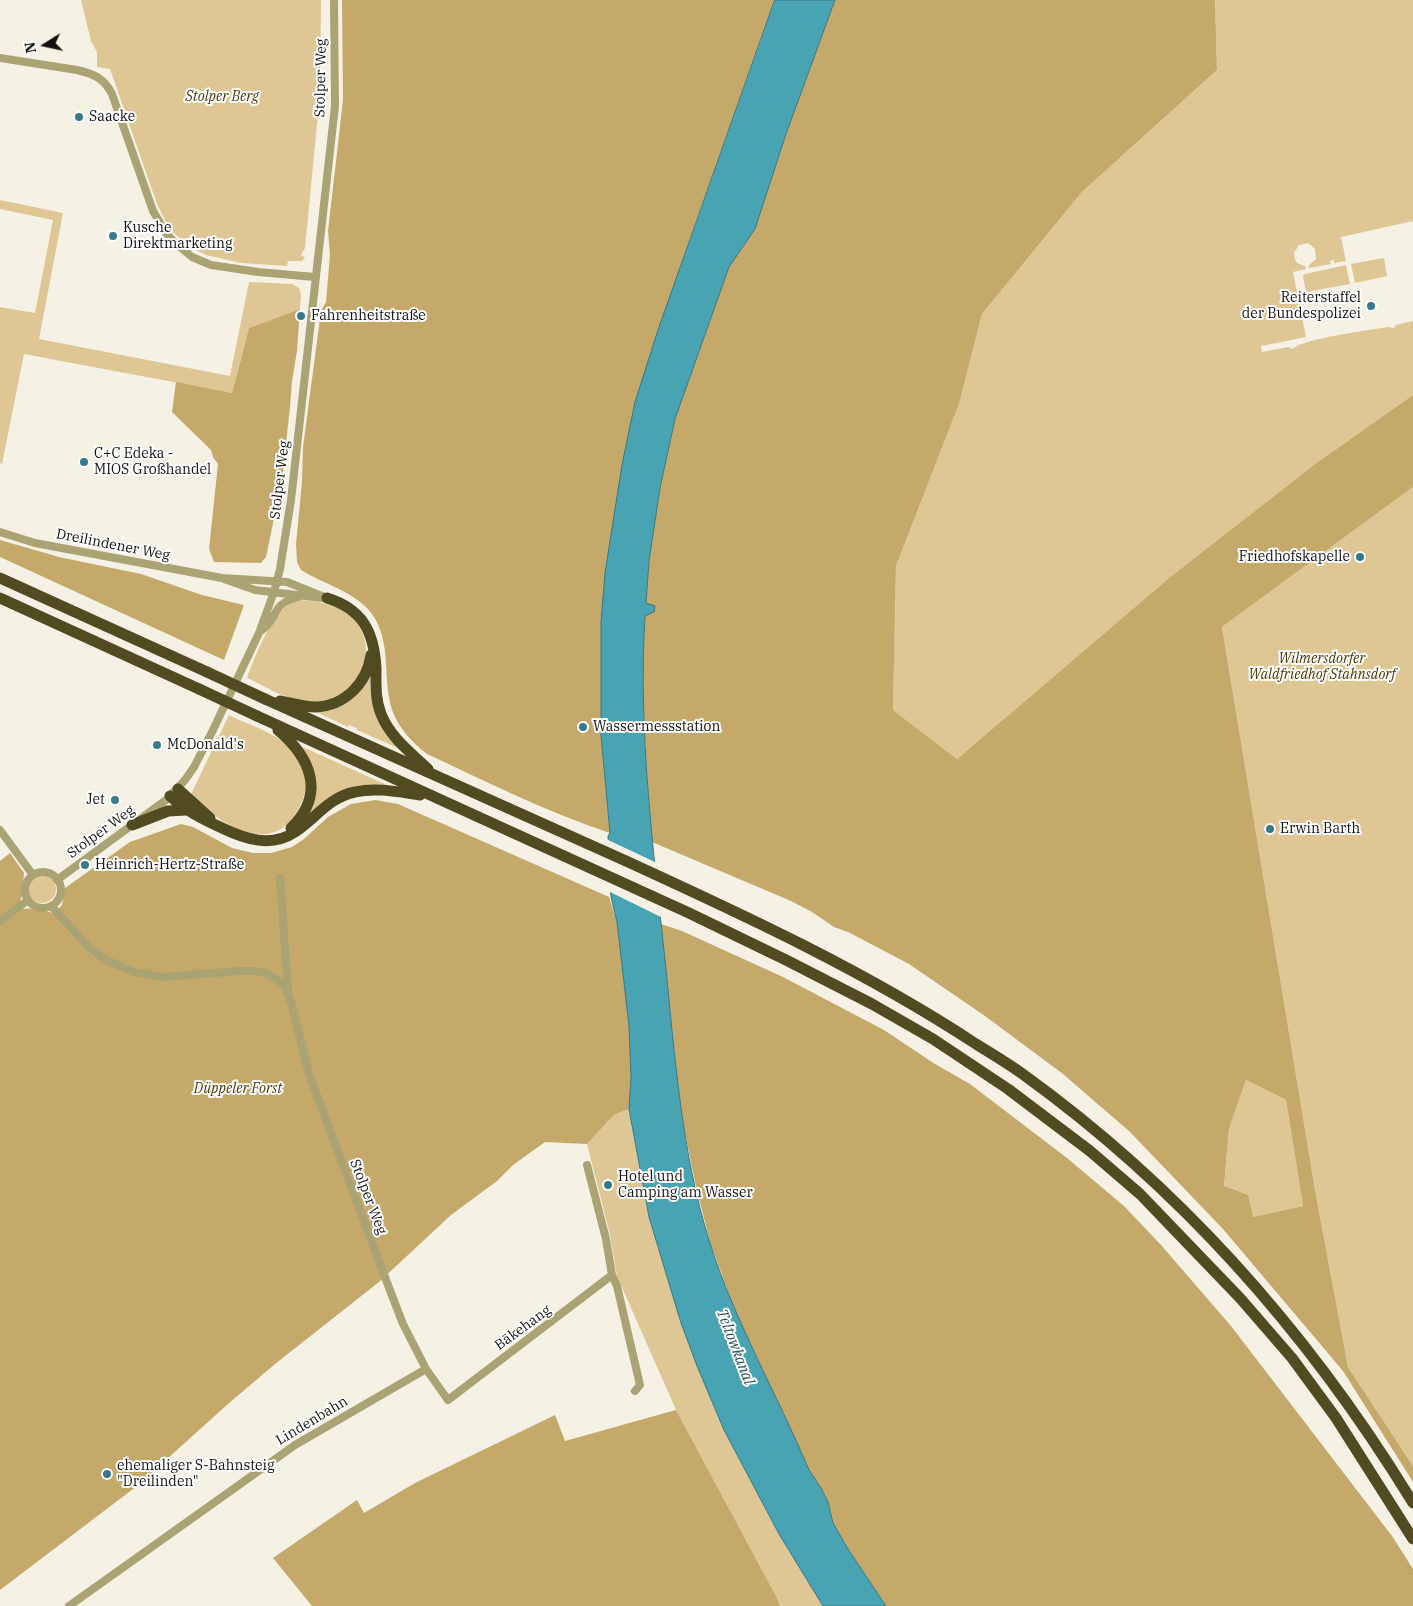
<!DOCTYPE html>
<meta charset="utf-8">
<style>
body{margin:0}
#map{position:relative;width:1413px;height:1606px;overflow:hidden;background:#f6f1e5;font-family:"IBM Plex Serif",serif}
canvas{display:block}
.north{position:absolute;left:20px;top:20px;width:50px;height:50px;-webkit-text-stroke:4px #fff;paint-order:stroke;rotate:260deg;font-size:14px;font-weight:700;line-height:20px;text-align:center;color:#13110e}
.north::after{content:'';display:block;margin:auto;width:18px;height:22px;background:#13110e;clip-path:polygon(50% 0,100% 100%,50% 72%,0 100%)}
</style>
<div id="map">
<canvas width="1413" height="1606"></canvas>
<div class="north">N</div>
</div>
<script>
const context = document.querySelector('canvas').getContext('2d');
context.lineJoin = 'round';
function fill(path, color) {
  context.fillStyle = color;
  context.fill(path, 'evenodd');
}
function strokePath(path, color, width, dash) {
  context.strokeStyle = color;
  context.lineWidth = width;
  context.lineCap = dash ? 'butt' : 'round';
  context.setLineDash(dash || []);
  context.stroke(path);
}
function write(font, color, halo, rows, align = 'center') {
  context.font = font + ' "IBM Plex Serif",serif';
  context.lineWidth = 4;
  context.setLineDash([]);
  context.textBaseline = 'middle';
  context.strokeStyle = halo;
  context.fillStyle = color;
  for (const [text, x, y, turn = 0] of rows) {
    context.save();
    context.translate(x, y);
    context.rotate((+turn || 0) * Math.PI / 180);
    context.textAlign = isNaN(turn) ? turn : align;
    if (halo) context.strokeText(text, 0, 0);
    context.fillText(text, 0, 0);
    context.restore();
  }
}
const green = new Path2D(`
 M81 0H321L320 94 305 248 301 255 305 257 302 261H288L287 266 241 263 206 255 188 246 175 234 168 226 157 204 110 69 97 67V52L91 41Z
 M1215 0H1413V221L1341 237 1346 261 1334 263V260L1330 261 1331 264 1309 268V265L1316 259 1315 249 1308 243 1299 245 1294 253C1294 261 1298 265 1305 266L1306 269 1293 272 1306 337 1261 346 1262 352 1288 347 1293 349C1300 339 1371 330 1388 327L1394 328 1396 325 1413 321V395L1315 464 1169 578 957 759 893 710 896 566 959 404 982 314 1082 192 1217 70Z
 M0 200 63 213 39 339 230 376 249 282 292 284 299 288 301 295 300 309 249 328 232 393 24 354 2 464 0 463V307L35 313 53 220 0 209Z
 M1384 258 1387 276 1355 283 1351 264Z
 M1346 265 1350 284 1306 292 1303 276 1305 274Z
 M1413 487V1466L1348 1367 1315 1190 1222 627Z
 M298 600C314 600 337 605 349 615 386 647 357 702 312 702 289 702 267 687 247 678 255 656 274 606 298 600Z
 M371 666 370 688 372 701 400 749 357 730V728L349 725 348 727 314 711 332 706Z
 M229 715C249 725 274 732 290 748 312 770 310 796 291 820 283 830 272 835 258 834 232 832 208 812 191 794Z
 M296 744 389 786H371L302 821 312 799Z
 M28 889a14 14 0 1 1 28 0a14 14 0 1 1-28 0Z
 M1246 1080 1286 1100 1303 1206 1253 1217 1224 1186 1229 1129Z
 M629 1109 649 1217 681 1323 697 1366 724 1430 749 1477 779 1534 823 1606H782L773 1593 676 1410 617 1276 610 1235 587 1144 614 1115Z`);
const forest = new Path2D(`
 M342 0H775L681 264 601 622V735L610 833C547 812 487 782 427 754 412 742 399 729 392 710 381 676 394 637 367 608 349 590 322 583 301 570L297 562 296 544 302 482 303 447 321 311 326 302 330 255 328 231 343 100Z
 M835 0H1215L1217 70 1082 192 982 314 959 404 896 566 893 710 957 759 1169 578 1315 464 1413 395V487L1222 627 1315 1190 1348 1367 1413 1466V1482L1343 1371 1223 1229 1130 1132 1063 1074 985 1016 909 964 848 932 834 927 812 912 791 901 652 842C646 766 640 691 645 616L654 612 646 604 649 561 660 488 675 419 729 267 755 229 786 134ZM1246 1080 1286 1100 1303 1206 1253 1217 1248 1195 1224 1186 1229 1129Z
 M300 309 297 351 292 381 290 407 282 480 266 557 261 563 214 562 209 549 218 464 213 457 211 450 172 412 176 382 232 393 249 328Z
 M0 540 59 557 141 574 202 595 244 605 224 660 0 557Z
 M375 800 398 804 609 897 617 922 629 1026 631 1078 629 1109 614 1115 587 1144 545 1142 513 1165 497 1181 451 1215 379 1282 275 1364 228 1404 137 1486 0 1590V861L10 853 24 873 22 896 19 903 23 909C31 907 45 911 54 913L62 905 65 888 130 842 181 824 193 827 232 848 253 853H271L292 847 304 839 328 817 351 804Z
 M661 924 682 931 783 977 884 1030 935 1064 970 1084 1067 1158 1124 1206 1161 1245 1231 1326 1392 1536 1413 1569V1606H886L848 1549 833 1523 828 1502 821 1488 809 1470 737 1316 710 1242 695 1182 681 1113Z
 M676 1410 781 1606H312L273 1558 357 1500 364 1513 415 1483 555 1415 565 1441Z`);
const water = new Path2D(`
 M775 0H835L786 134 755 229 729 267 675 419 660 488 649 561 646 603 655 606 654 612 645 616C638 731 653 846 665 960 675 1055 681 1152 710 1243 735 1322 777 1394 809 1470L821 1488 828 1502 833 1523 848 1549 886 1606H823L779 1534 724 1430 697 1366 681 1323 649 1217 629 1109 631 1078 629 1026 617 922 611 897 608 836 610 833 601 735V622L605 573 622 465 635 402 658 330Z`);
const pier = new Path2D(`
 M606 839 657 863 663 918 608 891Z`);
const minor = new Path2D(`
 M0 58 77 70C94 74 104 78 112 94L153 211 166 233 174 242 192 257 211 265 258 272 315 277
 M0 532 35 543 222 578 287 582 327 598
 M224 579 255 590 322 598
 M262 630C279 617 271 604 298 597
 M0 830 33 875
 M25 890a18 18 0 1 1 36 0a18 18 0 1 1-36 0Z
 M280 878 288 991
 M57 880 166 800 185 780 194 767 212 732 259 633 274 592 280 569 291 500 335 106 334 0
 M51 906 89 947 106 960 134 972 162 977 240 971H255L266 973 284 984 291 1002 309 1074 391 1293 403 1324 426 1369 448 1400 612 1275
 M0 921 28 900
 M587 1165 606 1239 612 1275 617 1286 640 1385 635 1391
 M69 1606 295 1445 426 1369`);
const highway = new Path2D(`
 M0 578 207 672
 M0 598 199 689
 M327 598C362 609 374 631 376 668 376 683 375 699 381 714 390 737 410 752 428 769
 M265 699C385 753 505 807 626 861 746 916 865 971 976 1044 992 1054 1009 1064 1024 1075 1183 1190 1311 1336 1413 1503
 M280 701C291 703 304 707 315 707 345 706 367 683 371 655
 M257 716 689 913 786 960 872 1004 933 1039 1008 1089 1090 1151 1140 1194 1240 1298 1292 1358 1336 1418 1413 1539
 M278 730C311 758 326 794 291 828
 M178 789 210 818
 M170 796C186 811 203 819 222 828 245 839 271 848 295 832 315 819 329 797 355 792 376 787 399 792 420 795
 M132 825 168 811 186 810`);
const highwayBridge = new Path2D(`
 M207 672 265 699
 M199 689 257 716`);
const markers = [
 [79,117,5,"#367a8a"],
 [113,236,5,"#367a8a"],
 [1371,306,5,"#367a8a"],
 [301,316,5,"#367a8a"],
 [84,462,5,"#367a8a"],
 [1360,557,5,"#367a8a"],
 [583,727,5,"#367a8a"],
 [157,745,5,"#367a8a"],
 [115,800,5,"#367a8a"],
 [1270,829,5,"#367a8a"],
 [85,865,5,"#367a8a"],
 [608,1185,5,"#367a8a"],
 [107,1474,5,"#367a8a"]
];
const streetNames = [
 ["Stolper Weg",321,78,-89],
 ["Stolper Weg",280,480,-83],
 ["Dreilindener Weg",113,545,11],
 ["Stolper Weg",101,832,-36],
 ["Stolper Weg",368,1197,69],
 ["Bäkehang",523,1328,-36],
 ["Lindenbahn",312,1421,-31]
];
const parkNames = [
 ["Stolper Berg",222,97],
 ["Wilmersdorfer",1322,659],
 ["Waldfriedhof Stahnsdorf",1322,675],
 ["Düppeler Forst",238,1089]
];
const poiNames = [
 ["Saacke",89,117],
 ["Kusche",123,228],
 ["Direktmarketing",123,244],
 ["Reiterstaffel",1361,298,"right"],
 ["der Bundespolizei",1361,314,"right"],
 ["Fahrenheitstraße",311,316],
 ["C+C Edeka -",94,454],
 ["MIOS Großhandel",94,470],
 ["Friedhofskapelle",1350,557,"right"],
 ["Wassermessstation",593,727],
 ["McDonald's",167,745],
 ["Jet",105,800,"right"],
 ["Erwin Barth",1280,829],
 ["Heinrich-Hertz-Straße",95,865],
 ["Hotel und",618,1177],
 ["Camping am Wasser",618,1193],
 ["ehemaliger S-Bahnsteig",117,1466],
 ["\"Dreilinden\"",117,1482]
];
const waterNames = [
 ["Teltowkanal",735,1347,69]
];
fill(green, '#dec794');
fill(forest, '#c5a96a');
fill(water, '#48a3b3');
strokePath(water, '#387782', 1);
fill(pier, '#f6f1e5');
strokePath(minor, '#aaa373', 8);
strokePath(highway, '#514b22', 11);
strokePath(highwayBridge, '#514b22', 11);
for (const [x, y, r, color] of markers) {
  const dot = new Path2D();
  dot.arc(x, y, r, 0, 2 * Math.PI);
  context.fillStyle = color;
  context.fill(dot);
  strokePath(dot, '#fff', 2);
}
write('14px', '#13110e', '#fff', streetNames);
write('italic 14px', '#4c3903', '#fff', parkNames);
write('14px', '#13110e', '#fff', poiNames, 'left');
write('italic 15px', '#224b52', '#fff', waterNames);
</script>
